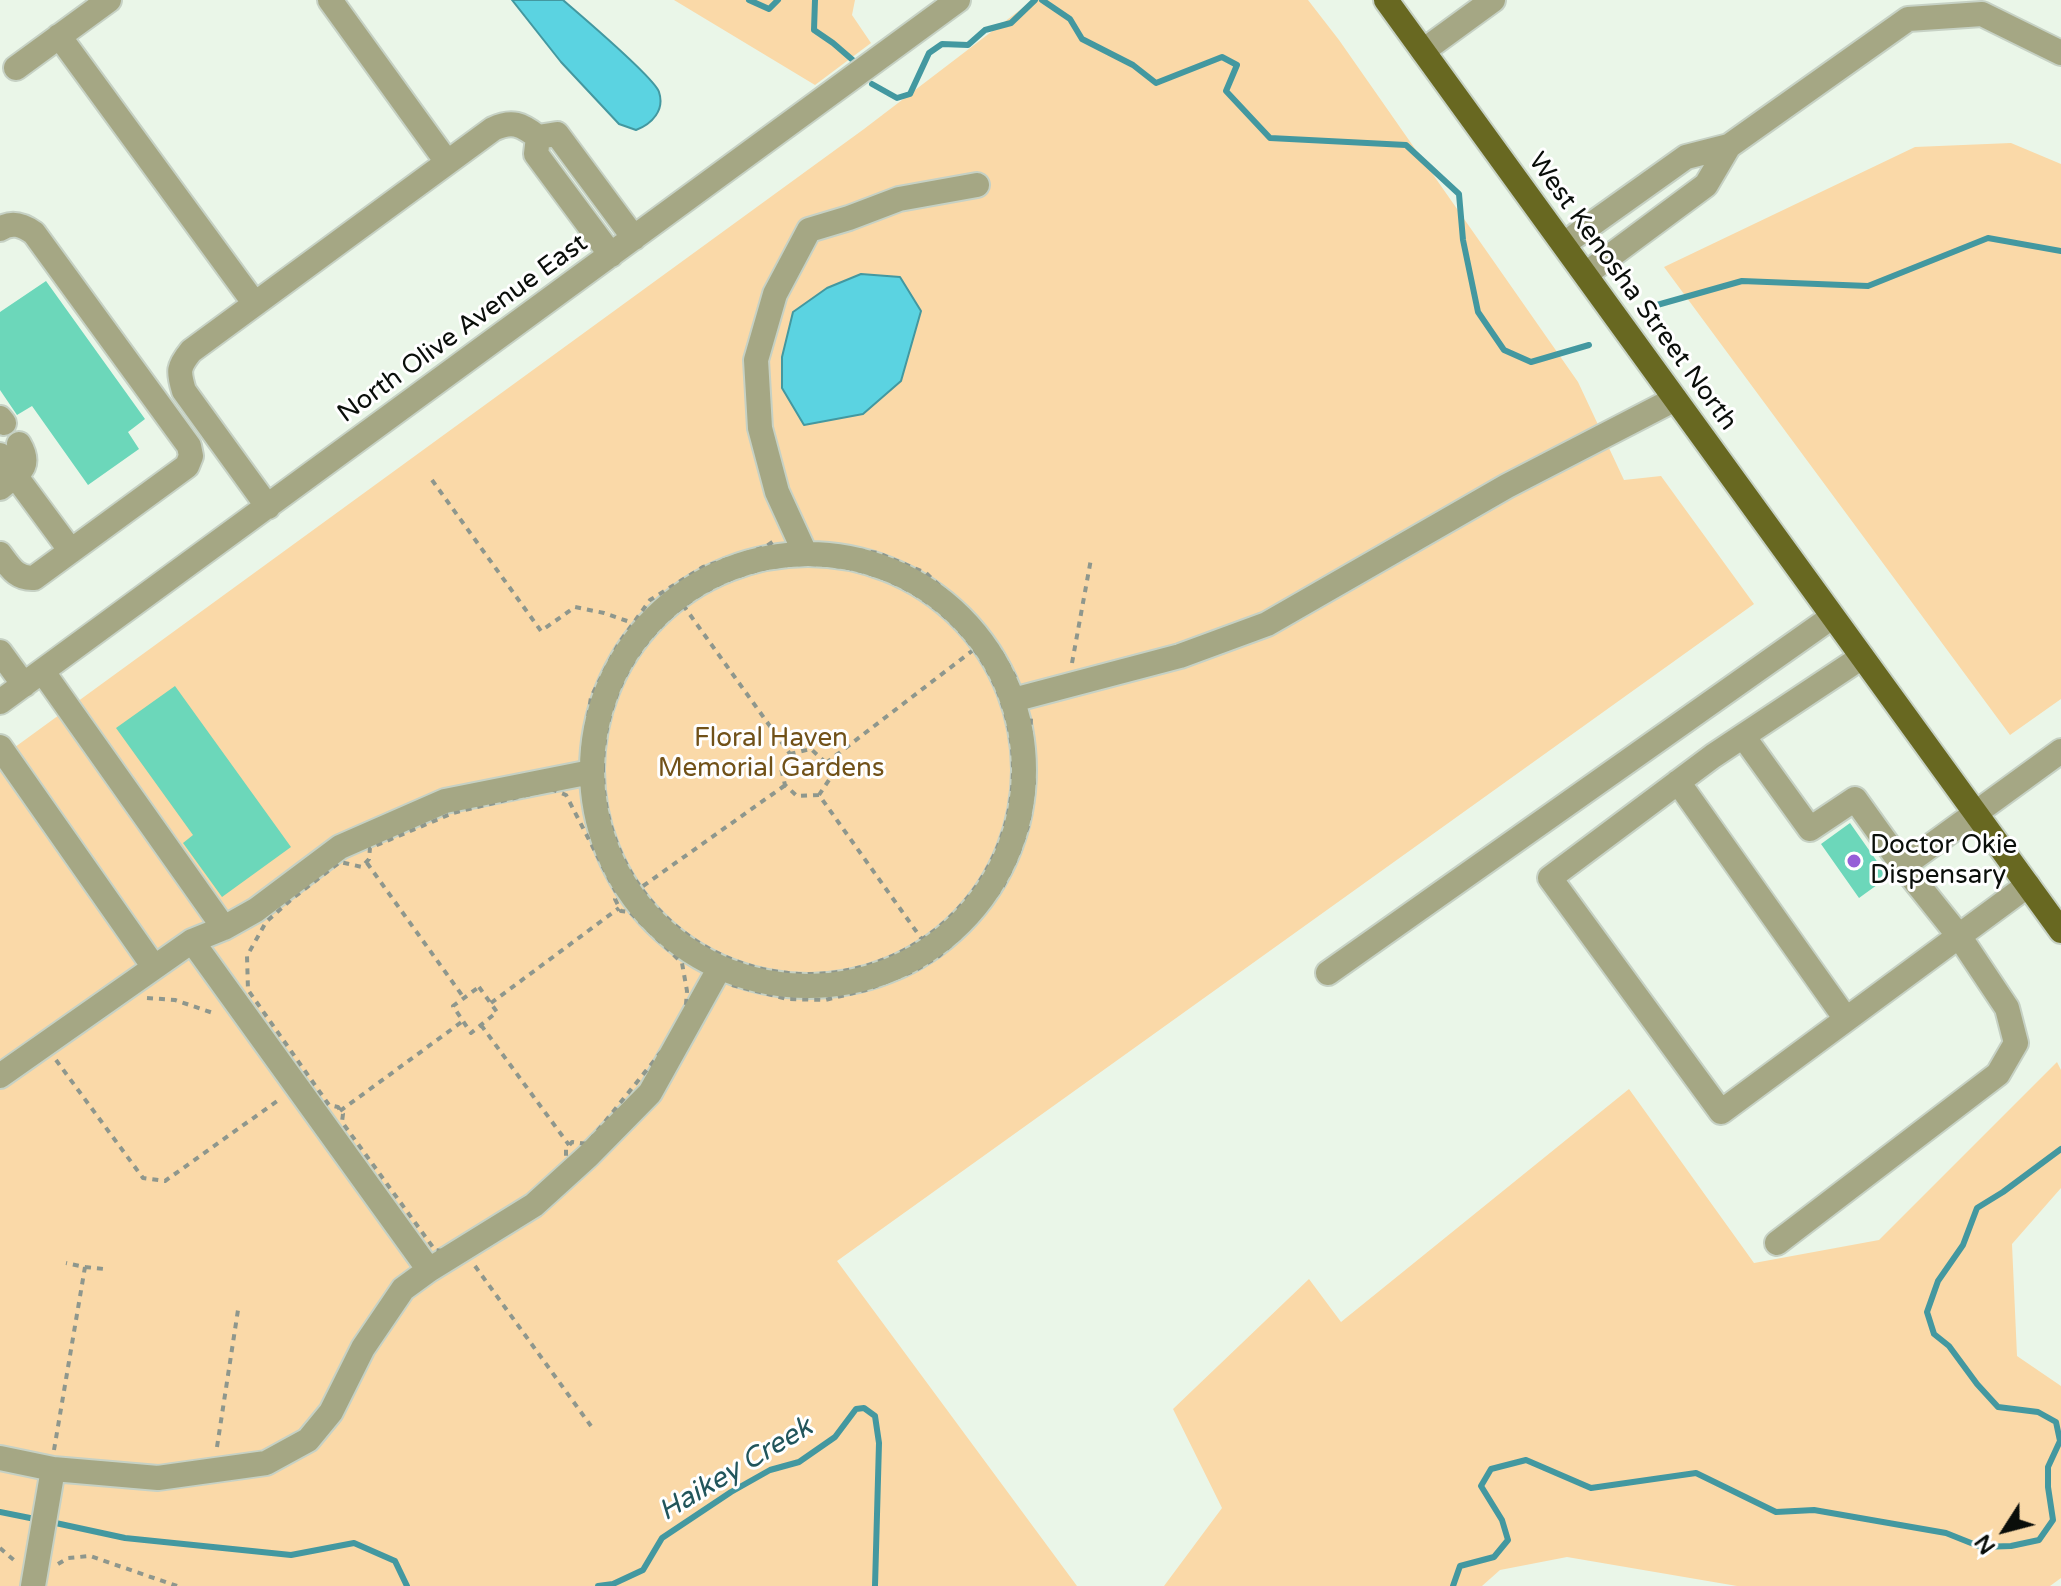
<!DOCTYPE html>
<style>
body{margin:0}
#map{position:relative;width:2061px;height:1586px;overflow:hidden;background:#eaf6e8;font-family:"Varela Round",sans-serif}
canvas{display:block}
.north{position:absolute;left:1965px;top:1490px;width:80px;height:80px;-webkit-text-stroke:6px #fff;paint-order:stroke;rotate:234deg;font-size:22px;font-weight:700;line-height:32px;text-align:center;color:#0a0e0a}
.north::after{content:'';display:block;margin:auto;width:28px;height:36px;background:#0a0e0a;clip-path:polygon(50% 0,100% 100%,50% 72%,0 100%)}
</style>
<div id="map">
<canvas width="2061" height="1586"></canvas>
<div class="north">N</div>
</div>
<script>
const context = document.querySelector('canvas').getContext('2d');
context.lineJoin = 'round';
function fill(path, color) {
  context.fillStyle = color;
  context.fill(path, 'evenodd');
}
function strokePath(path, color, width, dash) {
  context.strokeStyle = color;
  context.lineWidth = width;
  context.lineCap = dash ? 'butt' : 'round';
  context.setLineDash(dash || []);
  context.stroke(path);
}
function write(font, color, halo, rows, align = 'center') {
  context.font = font + ' "Varela Round",sans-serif';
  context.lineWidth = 6;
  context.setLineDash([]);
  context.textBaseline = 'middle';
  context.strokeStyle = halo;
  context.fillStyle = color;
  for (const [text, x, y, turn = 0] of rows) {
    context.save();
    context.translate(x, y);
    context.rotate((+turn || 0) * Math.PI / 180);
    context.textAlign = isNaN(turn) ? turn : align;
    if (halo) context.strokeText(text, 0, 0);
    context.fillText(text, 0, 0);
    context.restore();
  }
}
const green = new Path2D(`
 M674 0H855L852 15 871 43 815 85Z
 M1033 0H1308L1339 40 1578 382 1624 480 1661 476 1754 604 837 1261 1077 1586H0V758L864 129Z
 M2011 143 2061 164V699L2010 735 1664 267 1915 147Z
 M2057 1062 2061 1070V1188L2012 1244 2017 1356 2061 1386V1578L2050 1586H1737L1567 1557 1500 1570 1482 1586H1164L1222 1508 1173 1409 1309 1279 1341 1322 1629 1089 1754 1263 1879 1240Z`);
const water = new Path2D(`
 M512 0H563C580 15 654 77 659 92 665 110 652 124 636 130L619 124 561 62Z
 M861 274 900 277 921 311 901 381 863 414 804 425 782 388V357L793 312 827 288Z`);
const stream = new Path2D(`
 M749 0 769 9 778 0
 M815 0 814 30 833 43 855 62
 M1042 0 1070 19 1082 39 1133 65 1156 83 1222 57 1237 65 1226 91 1270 138 1406 145 1459 194 1463 240 1478 312 1504 350 1531 362 1589 345
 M872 84 897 98 910 94 929 53 942 44 968 45 985 30 1011 23 1035 0
 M1657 305 1742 281 1868 286 1988 238 2061 251
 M0 1512 40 1520
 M51 1522 125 1538 291 1555 354 1543 395 1561 407 1586
 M598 1586 613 1584 643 1570 662 1538 731 1492 770 1470 799 1462 835 1437 856 1409 864 1408 875 1416 879 1443 875 1586
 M1453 1586 1460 1566 1494 1557 1508 1540 1502 1520 1481 1486 1491 1469 1526 1460 1591 1488 1696 1473 1776 1512 1814 1510 1946 1533 1981 1547 2011 1546 2039 1540 2053 1520 2048 1487V1467L2060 1441 2056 1422 2038 1412 1998 1407 1977 1384 1949 1346 1934 1334 1927 1312 1938 1281 1963 1245 1977 1208 2003 1192 2061 1149`);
const building = new Path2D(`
 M46 281 145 419 128 432 139 449 88 485 32 406 17 415 0 390V312Z
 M175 686 291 847 222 897 183 843 193 835 116 728Z
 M1850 823 1888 877 1859 898 1821 844Z`);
const path = new Path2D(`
 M432 480 541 631 575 607 604 613 633 623
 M823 545 878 553 926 573 973 617 999 649 1016 679
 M603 769a205 205 0 1 1 410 0a205 205 0 1 1-410 0Z
 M683 605 790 754
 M1072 663 1091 559
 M583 752 591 697 619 643 650 600 703 567 765 547 777 539
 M826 763 972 651
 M551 789 566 795 616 892 615 899 621 911 630 912 682 963 687 991 685 1018 666 1046 587 1144 572 1142 566 1149V1164L526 1200 452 1252 435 1250 342 1122 343 1114 338 1107 329 1105 248 990 247 956 266 922 293 898 340 862 362 867 369 859 370 848 453 813Z
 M819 795 797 796 785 785 781 768 790 754 811 749 826 763 829 780 819 795 921 938
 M367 863 464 998
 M643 886 784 786
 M732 985 787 999 825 1000 866 990 916 970 939 956 961 936 1002 888 1017 857 1028 826 1034 784 1030 745 1031 718
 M479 987 497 1012 471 1033 453 1006Z
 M147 998 175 1000 216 1014
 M491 1003 619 908
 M481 1025 569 1145
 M56 1060 143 1178 165 1181 280 1099
 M340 1111 463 1021
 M475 1266 591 1426
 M85 1267 104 1269
 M217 1447 238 1310
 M54 1450 85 1267 66 1263
 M0 1548 16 1562
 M58 1564 68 1558 90 1556 177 1586`);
const minor = new Path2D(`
 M330 0 447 162
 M59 36 255 304
 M1423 51 1493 0
 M16 68 109 0
 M0 229C12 221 23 225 34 233L189 446 191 456 187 466 34 578C16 579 10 567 0 554
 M1564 244 1686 157 1729 146 1908 19 1982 14 2061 53
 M611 255 536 154 538 137 557 134 634 238
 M1586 274 1706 185 1729 146
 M0 418 4 423
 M0 455 71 551
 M0 488C18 473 33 468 19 444
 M268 507 184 391C178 371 178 367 191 351L493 129C512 120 521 124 538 137
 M805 553 777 492 760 428 756 360 775 294 809 230 849 218 899 199 977 185
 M592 770a216 216 0 1 1 432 0a216 216 0 1 1-432 0Z
 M0 652 24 685
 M1862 657 1713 756 1550 878 1721 1112 2028 885
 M43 672 224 928
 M1013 700 1180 656 1267 624 1507 486 1675 399
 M0 702 958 0
 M1743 736 1810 829 1855 799 1903 866 1959 936 2007 1008 2016 1043 1998 1074 1777 1243
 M0 747 154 967
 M1678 782 1846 1019
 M1903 866 2061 751
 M192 941 429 1270
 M1328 973 1832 617
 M0 1076 192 941 224 928 256 910 340 847 445 801 591 772
 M0 1458 53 1469 158 1478 266 1463 308 1440 331 1412 363 1348 403 1289 429 1270 534 1205 588 1156 650 1093 719 969
 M33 1586 53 1469`);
const major = new Path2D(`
 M1386 0 2061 931`);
const markers = [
 [1854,861,8,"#965fd7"]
];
const streetNames = [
 ["West Kenosha Street North",1632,292,54],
 ["North Olive Avenue East",463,329,-36]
];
const parkNames = [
 ["Floral Haven",771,739],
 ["Memorial Gardens",771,769]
];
const poiNames = [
 ["Doctor Okie",1870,846],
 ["Dispensary",1870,876]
];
const waterNames = [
 ["Haikey Creek",736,1470,-31]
];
fill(green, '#fad9a8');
fill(water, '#5bd3e1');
strokePath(water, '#4398a0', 2);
strokePath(stream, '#4398a0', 6);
fill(building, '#6cd7ba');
strokePath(minor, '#c6d1c4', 28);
strokePath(major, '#c6d1c4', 28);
strokePath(path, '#8e978d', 4, [6, 6]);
strokePath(minor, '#a5a784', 24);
strokePath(major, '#686821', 24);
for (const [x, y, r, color] of markers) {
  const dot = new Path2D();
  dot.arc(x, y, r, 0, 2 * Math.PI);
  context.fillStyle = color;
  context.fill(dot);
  strokePath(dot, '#fff', 3);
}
write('26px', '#0a0e0a', '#fff', streetNames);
write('26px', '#715118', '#fff', parkNames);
write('26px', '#0a0e0a', '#fff', poiNames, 'left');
write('italic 28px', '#21555b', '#fff', waterNames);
</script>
